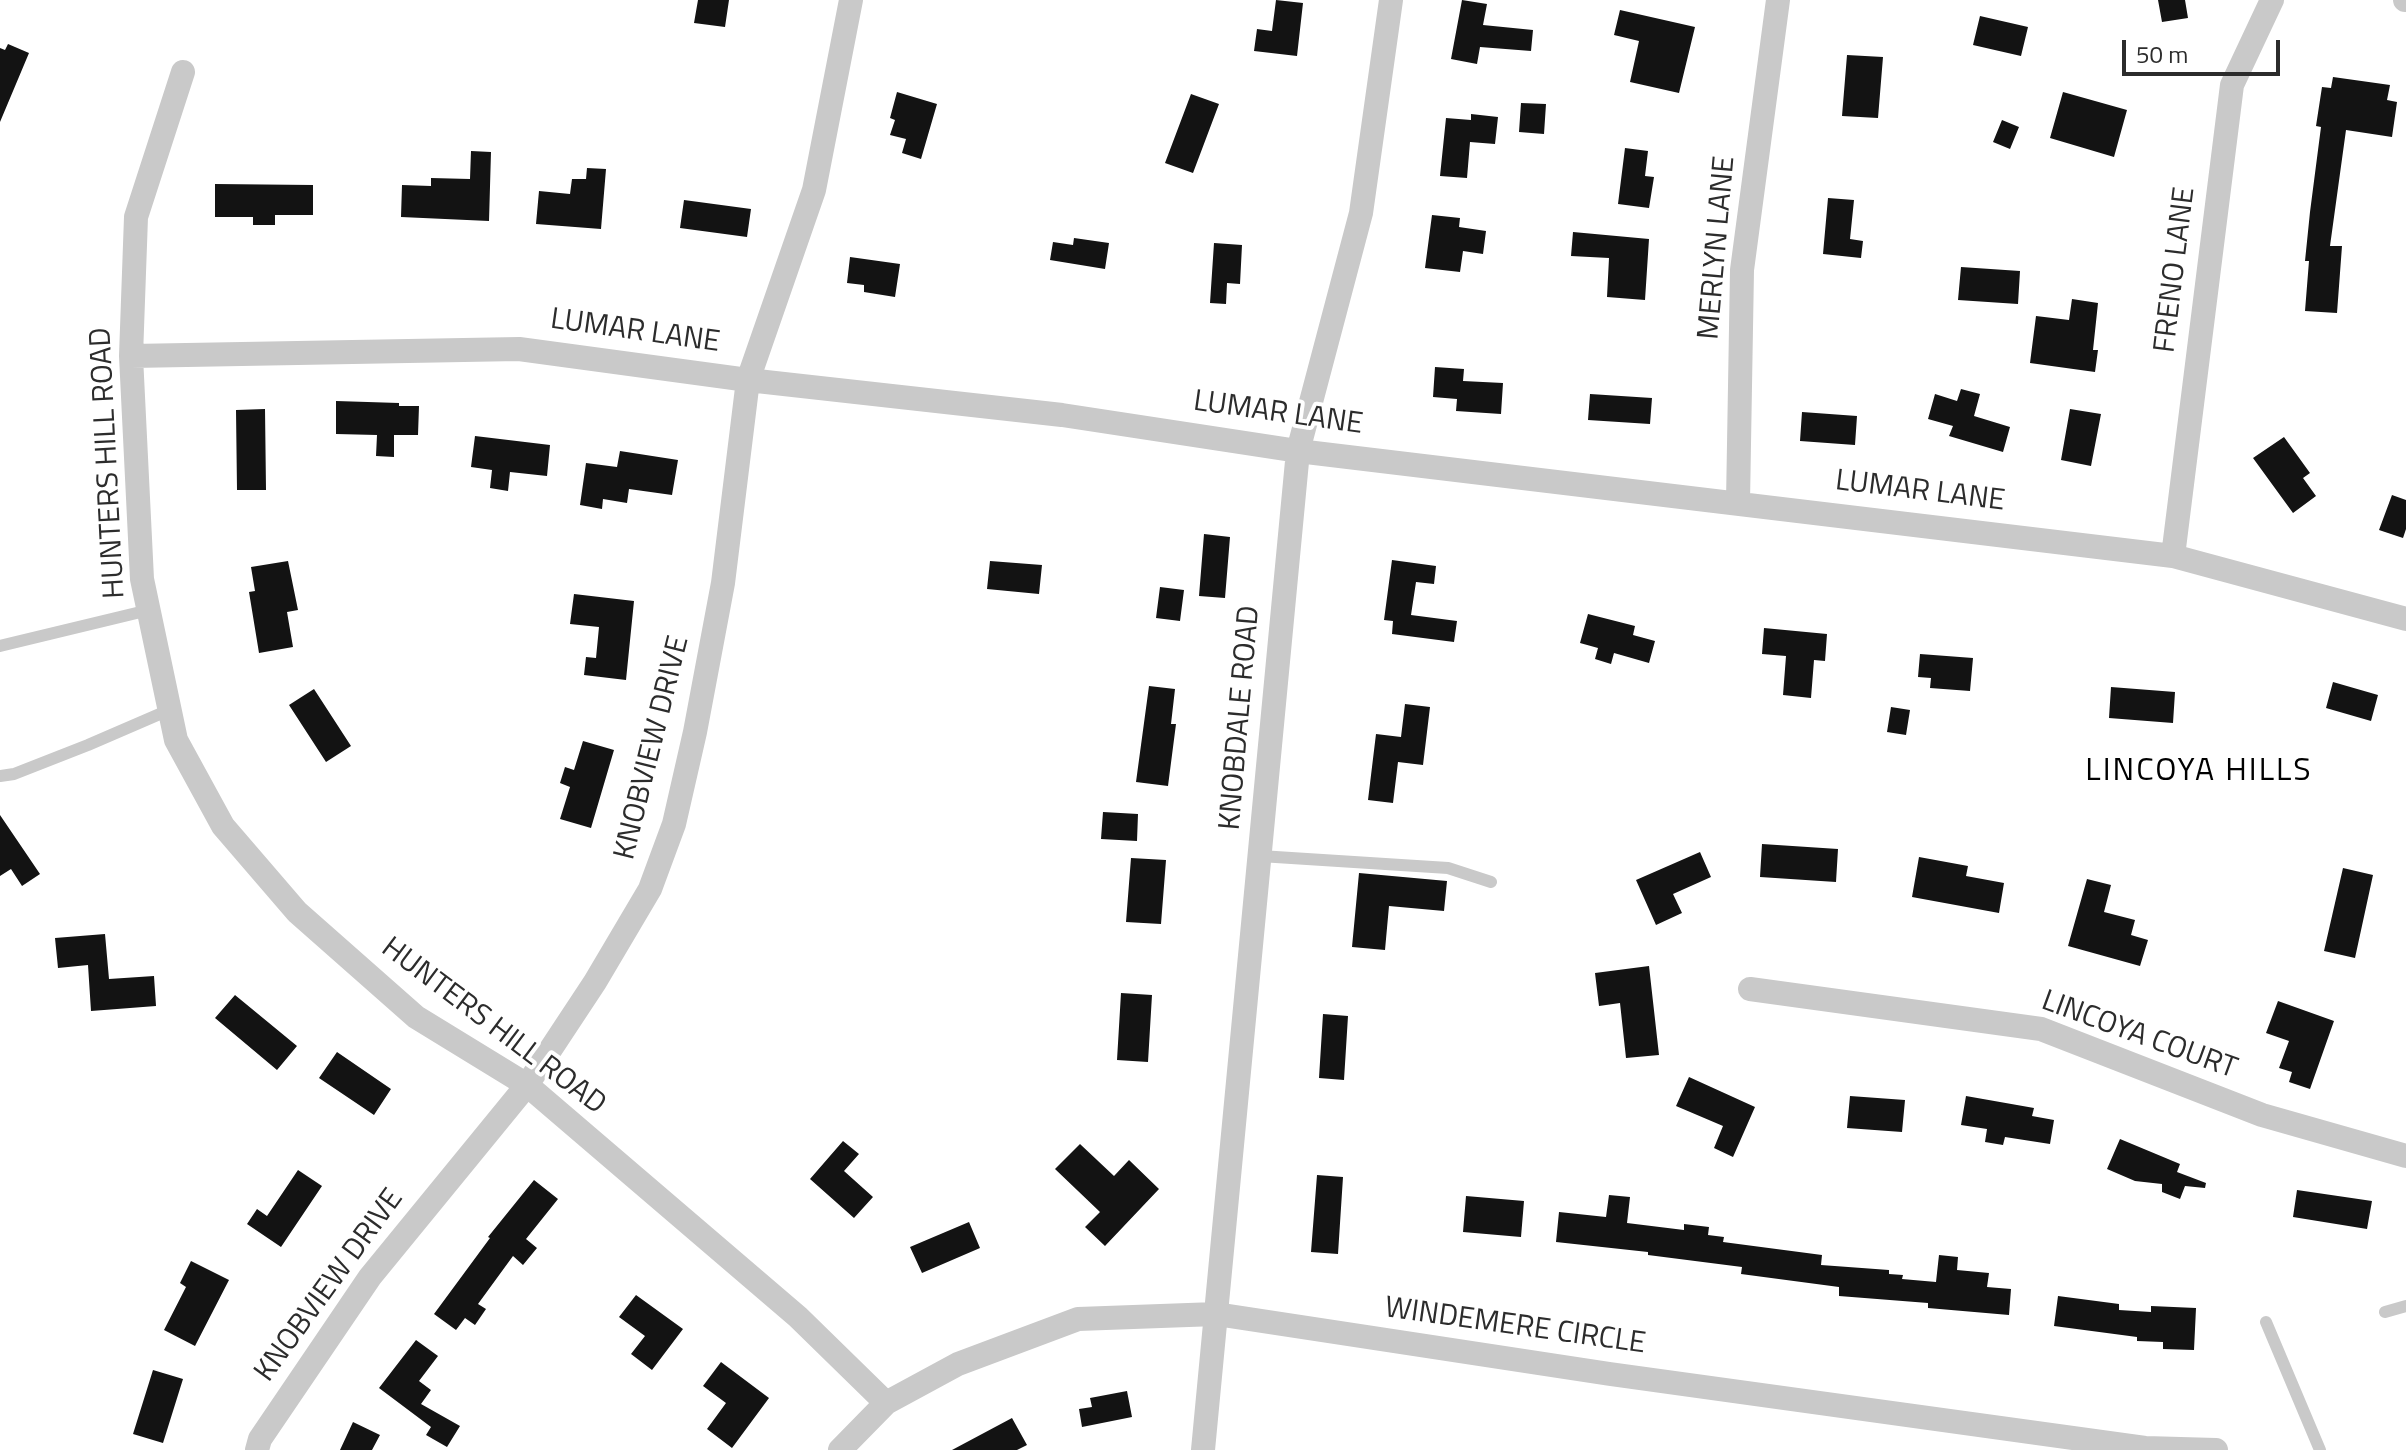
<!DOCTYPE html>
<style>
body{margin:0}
#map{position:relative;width:2406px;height:1450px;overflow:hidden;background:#fff;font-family:"Titillium Web",sans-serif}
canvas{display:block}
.scale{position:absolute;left:2122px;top:40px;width:158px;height:36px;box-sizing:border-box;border:4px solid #2c2c2c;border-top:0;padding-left:10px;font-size:24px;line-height:28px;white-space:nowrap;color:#2c2c2c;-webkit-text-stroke:6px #fff;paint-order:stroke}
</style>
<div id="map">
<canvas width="2406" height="1450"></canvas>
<div class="scale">50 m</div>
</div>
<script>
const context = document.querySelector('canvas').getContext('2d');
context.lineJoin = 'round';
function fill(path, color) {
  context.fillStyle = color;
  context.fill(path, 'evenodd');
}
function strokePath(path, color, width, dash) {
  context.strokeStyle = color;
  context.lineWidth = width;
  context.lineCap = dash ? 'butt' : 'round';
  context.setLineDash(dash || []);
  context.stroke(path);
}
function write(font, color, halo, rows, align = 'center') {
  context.font = font + ' "Titillium Web",sans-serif';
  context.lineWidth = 8;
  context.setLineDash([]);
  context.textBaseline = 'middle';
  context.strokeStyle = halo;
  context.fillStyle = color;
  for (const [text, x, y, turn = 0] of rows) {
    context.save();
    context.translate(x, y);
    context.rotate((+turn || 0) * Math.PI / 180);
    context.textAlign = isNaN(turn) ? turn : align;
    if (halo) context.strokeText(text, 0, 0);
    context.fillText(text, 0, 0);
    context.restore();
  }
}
const building = new Path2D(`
 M698 0H729L725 27 694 23Z
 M1276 0 1303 3 1297 56 1254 51 1257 29 1272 31Z
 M1462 0 1487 4 1483 25 1533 30 1531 51 1480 47 1477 64 1451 59Z
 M2158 0H2185L2188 18 2162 22Z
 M1620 10 1695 27 1679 93 1630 82 1639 41 1614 35Z
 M1980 16 2028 27 2021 56 1973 45Z
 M8 44 29 53 0 122V48L5 50Z
 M1847 55 1883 57 1878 118 1842 116Z
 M2333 77 2390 85 2387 100 2397 102 2392 137 2346 130 2330 246H2342L2337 313 2305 311 2309 261H2305L2310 212 2321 127 2316 126 2322 87 2331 88Z
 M897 92 937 104 921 159 902 153 906 139 890 135 895 120 890 118Z
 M2063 92 2127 110 2114 157 2050 138Z
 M1191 94 1219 104 1193 173 1165 163Z
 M1521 103 1546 104 1544 134 1519 132Z
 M1471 114 1498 117 1495 144 1470 142 1467 178 1440 176 1446 118 1471 120Z
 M2002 120 2019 127 2010 149 1993 142Z
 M1625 148 1648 151 1645 176 1654 177 1649 208 1618 204Z
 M471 151 491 152 489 221 401 217 402 185 431 186V178L470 179Z
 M587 168 606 169 601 229 536 224 539 191 570 194 572 179H586Z
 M215 184 313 185V215H275V225H253V217H215Z
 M1828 198 1854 200 1850 239 1863 241 1861 258 1823 254Z
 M684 200 751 209 747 237 680 228Z
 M1432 215 1460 218 1459 227 1486 231 1483 254 1463 251 1460 272 1425 268Z
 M1573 232 1649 239 1645 300 1607 297 1609 258 1571 256Z
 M1074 238 1109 243 1105 269 1050 260 1053 242 1073 245Z
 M1214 243 1242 245 1240 284 1227 283 1226 304 1210 303Z
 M850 257 900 264 895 297 864 292V285L847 283Z
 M1961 267 2020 271 2018 304 1958 300Z
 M2072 299 2098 303 2093 350H2098L2095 372 2030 363 2036 316 2069 320Z
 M1435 367 1464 369 1463 381 1503 383 1501 414 1456 411 1457 399 1433 397Z
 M1961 389 1980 394 1974 416 2010 427 2003 452 1949 436 1953 426 1928 419 1935 394 1957 401Z
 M1590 394 1652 398 1650 424 1588 420Z
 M336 401 399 403V406H419L418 435H394V457L376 456 377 435 336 434Z
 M265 409 266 490H237L236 410Z
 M2070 409 2101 414 2091 466 2061 460Z
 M1802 412 1857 416 1855 445 1800 441Z
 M475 436 550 445 547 476 510 472 508 491 490 488 492 470 471 467Z
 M2284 437 2310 473 2303 478 2316 496 2293 513 2253 458Z
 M620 451 678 460 672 495 629 489 627 503 603 499 602 509 580 505 586 463 617 467Z
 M2392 495 2406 500V529L2403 538 2379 530Z
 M1204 534 1230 537 1225 598 1199 596Z
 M1392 560 1436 566 1434 584 1416 582 1411 615 1457 621 1454 642 1392 634 1393 621 1384 620Z
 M288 561 298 610 287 612 293 647 259 653 249 592 255 591 251 567Z
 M990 561 1042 565 1039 594 987 589Z
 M1160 587 1184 590 1180 621 1156 618Z
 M574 594 634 601 626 680 584 675 586 657 596 658 599 627 570 624Z
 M1588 614 1635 626 1633 635 1655 641 1649 663 1614 653 1611 664 1595 659 1598 648 1580 643Z
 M1764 628 1827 634 1825 661 1814 660 1811 698 1783 695 1786 656 1762 654Z
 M1920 654 1973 658 1970 691 1930 688 1931 678 1918 677Z
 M2333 682 2378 695 2371 721 2326 708Z
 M1149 686 1175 689 1171 724H1176L1168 786 1136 782Z
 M2111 687 2175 692 2173 723 2109 718Z
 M314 689 351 746 326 762 289 705Z
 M1405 704 1430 707 1423 765 1398 762 1393 803 1368 800 1376 734 1401 737Z
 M1891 707 1910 710 1906 735 1887 732Z
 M583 741 614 750 591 828 560 819 570 787 560 783 565 767 574 770Z
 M1103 812 1138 814 1137 841 1101 839Z
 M0 815 40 874 22 886 11 869 0 876Z
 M1762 844 1838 849 1836 882 1760 877Z
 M1700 852 1711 877 1673 894 1682 913 1656 925 1636 880Z
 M1919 857 1968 866 1966 876 2004 883 1999 913 1912 897Z
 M1131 858 1166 860 1161 924 1126 922Z
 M2343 868 2373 875 2355 958 2324 951Z
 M1359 873 1447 881 1444 911 1389 906 1385 950 1352 947Z
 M2087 879 2111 885 2104 912 2135 920 2131 935 2148 940 2140 966 2068 946Z
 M105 934 109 979 154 976 156 1006 91 1011 88 965 58 968 55 938Z
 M1649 966 1659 1055 1626 1058 1620 1003 1599 1006 1595 973Z
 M1121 993 1152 995 1148 1062 1117 1060Z
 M235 995 297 1046 277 1070 215 1018Z
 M2278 1001 2334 1021 2310 1089 2289 1082 2292 1072 2279 1068 2289 1041 2266 1033Z
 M1323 1014 1348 1016 1344 1080 1319 1078Z
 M337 1052 391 1089 374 1115 319 1078Z
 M1689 1077 1755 1107 1733 1157 1714 1148 1723 1126 1676 1106Z
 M1850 1096 1905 1100 1902 1132 1847 1128Z
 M1966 1096 2034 1108 2032 1116 2054 1120 2050 1144 2005 1137 2003 1145 1985 1142 1987 1129 1961 1125Z
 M2120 1139 2180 1164 2177 1172 2206 1183 2205 1188 2185 1186 2180 1199 2162 1192V1184L2135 1181 2107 1169Z
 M843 1141 859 1154 844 1171 873 1197 854 1218 810 1179Z
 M1080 1144 1114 1176 1129 1160 1159 1189 1105 1246 1085 1227 1100 1212 1055 1169Z
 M298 1170 322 1186 281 1247 247 1224 257 1209 267 1216Z
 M1317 1175 1343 1177 1338 1254 1311 1252Z
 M534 1180 558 1199 526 1239 537 1248 523 1265 513 1256 478 1304 486 1309 475 1325 465 1318 456 1330 434 1314 490 1238 488 1237Z
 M2297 1190 2372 1201 2367 1229 2293 1217Z
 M1609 1195 1630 1197 1627 1223 1684 1230V1224L1709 1227 1708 1235 1724 1237 1723 1242 1822 1255 1821 1265 1889 1270V1274L1903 1275 1902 1279 1936 1282 1939 1255 1958 1257 1957 1270 1989 1273 1987 1287 2011 1289 2009 1315 1928 1308V1303L1839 1296V1287L1741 1274 1742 1267 1648 1255V1252L1556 1242 1559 1212 1606 1217Z
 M1466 1196 1524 1201 1521 1237 1463 1232Z
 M969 1222 980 1248 922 1273 910 1247Z
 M191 1261 229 1280 195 1346 164 1330 186 1287 180 1283Z
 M636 1295 683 1329 652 1370 631 1354 645 1336 619 1317Z
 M2058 1296 2119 1304V1310L2151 1312V1306L2196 1308 2194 1350 2163 1349V1342L2137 1341V1337L2054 1326Z
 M416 1340 438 1356 419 1381 431 1390 421 1404 460 1426 447 1447 426 1435 431 1427 379 1388Z
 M721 1362 769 1398 732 1448 707 1429 726 1403 703 1386Z
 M153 1370 183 1379 163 1443 133 1434Z
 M1127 1391 1132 1417 1082 1427 1079 1409 1092 1407 1090 1398Z
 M1012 1418 1027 1445 1017 1450H952Z
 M353 1422 380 1435 372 1450H340Z`);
const service = new Path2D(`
 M0 646 149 610
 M0 776 14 774 88 745 169 710
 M1260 856 1448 868 1491 882
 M2385 1312 2406 1306
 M2266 1322 2320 1450`);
const minor = new Path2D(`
 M2405 0H2406
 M183 72 136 217 131 356 142 579 176 740 223 826 297 912 416 1017 527 1085 798 1317 886 1403
 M131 356 519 349 748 380 1062 415 1298 451 2173 556 2406 619
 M1738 502 1742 270 1778 0
 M2173 556 2232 85 2272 0
 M1750 989 2041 1029 2262 1115 2406 1156
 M257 1450 260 1439 370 1277 527 1085 595 982 650 889 674 824 695 732 723 583 748 380 814 190 851 0
 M840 1450 886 1403 958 1364 1078 1319 1216 1314 1610 1374 2145 1448 2216 1450
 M1203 1450 1298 451 1361 213 1391 0`);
const streetNames = [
 ["MERLYN LANE",1718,248,-85],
 ["FRENO LANE",2176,270,-83],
 ["LUMAR LANE",635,332,8],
 ["LUMAR LANE",1278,414,8],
 ["HUNTERS HILL ROAD",109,463,-93],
 ["LUMAR LANE",1920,492,7],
 ["KNOBDALE ROAD",1241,718,-85],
 ["KNOBVIEW DRIVE",653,748,-76],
 ["HUNTERS HILL ROAD",493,1027,37],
 ["LINCOYA COURT",2139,1036,20],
 ["KNOBVIEW DRIVE",330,1286,-54],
 ["WINDEMERE CIRCLE",1515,1327,8]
];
const neighbourhoodNames = [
 ["LINCOYA HILLS",2199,772]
];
fill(building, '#131313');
strokePath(service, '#c9c9c9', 12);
strokePath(minor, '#c9c9c9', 24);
write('30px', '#2c2c2c', '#fff', streetNames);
context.letterSpacing = '2px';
write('32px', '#000', '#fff', neighbourhoodNames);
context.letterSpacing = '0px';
</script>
